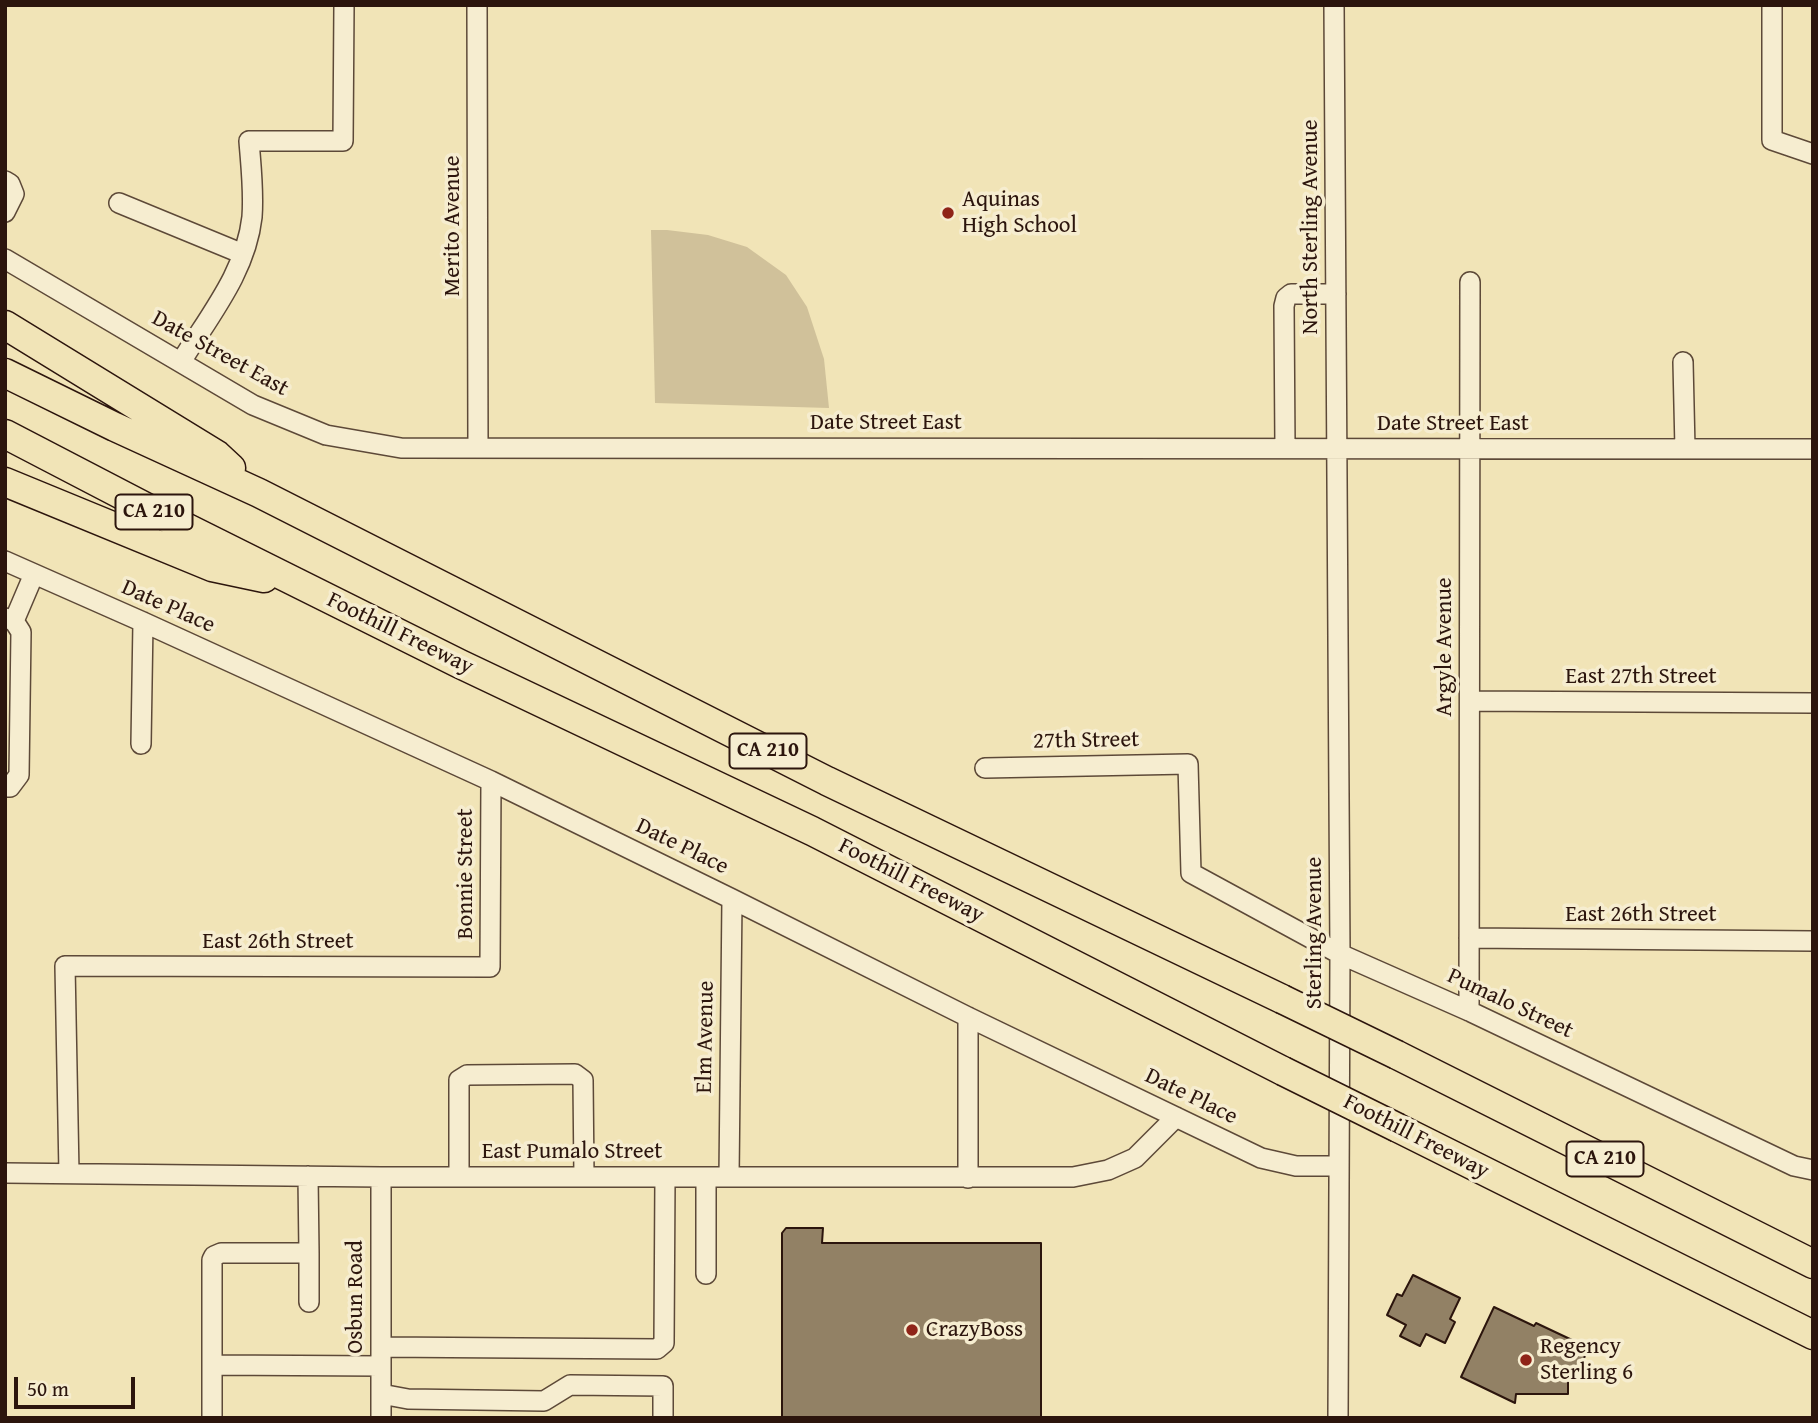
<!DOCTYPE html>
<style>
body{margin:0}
#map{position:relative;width:1818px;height:1423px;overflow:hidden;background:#f1e4b7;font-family:"Gentium Book Plus",serif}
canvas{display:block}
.frame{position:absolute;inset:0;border:7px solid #2c150d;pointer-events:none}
.scale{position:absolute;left:14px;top:1377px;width:121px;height:32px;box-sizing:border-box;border:4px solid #2c150d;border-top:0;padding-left:9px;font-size:21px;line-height:24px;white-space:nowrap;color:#2c150d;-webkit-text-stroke:5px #f6edd0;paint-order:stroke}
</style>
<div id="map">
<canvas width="1818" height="1423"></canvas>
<div class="frame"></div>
<div class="scale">50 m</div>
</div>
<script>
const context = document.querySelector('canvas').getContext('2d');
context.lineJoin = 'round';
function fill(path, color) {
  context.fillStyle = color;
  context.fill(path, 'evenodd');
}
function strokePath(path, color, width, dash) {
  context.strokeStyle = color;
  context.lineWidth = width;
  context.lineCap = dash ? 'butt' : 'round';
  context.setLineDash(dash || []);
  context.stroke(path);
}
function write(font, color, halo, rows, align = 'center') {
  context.font = font + ' "Gentium Book Plus",serif';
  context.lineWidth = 7;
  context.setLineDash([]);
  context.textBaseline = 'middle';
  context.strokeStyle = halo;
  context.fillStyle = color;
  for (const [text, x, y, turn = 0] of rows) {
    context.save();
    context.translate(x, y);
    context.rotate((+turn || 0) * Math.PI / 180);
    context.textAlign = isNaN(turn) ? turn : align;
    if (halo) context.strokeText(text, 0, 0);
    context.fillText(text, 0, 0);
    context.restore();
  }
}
const green = new Path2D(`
 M651 230H667L708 235 747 247 786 275 807 307 824 359 829 408 655 403Z`);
const building = new Path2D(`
 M786 1228H823L822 1243H1041V1418H782V1233Z
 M1413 1275 1460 1298 1450 1319 1455 1322 1445 1343 1426 1334 1420 1346 1400 1336 1406 1325 1387 1315 1397 1294 1402 1296Z
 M1494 1307 1534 1326 1536 1323 1589 1348 1577 1372H1568V1394H1516L1515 1403 1461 1377Z`);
const minor = new Path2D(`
 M477 5 478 448
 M1334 5 1340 954 1338 1418
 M1772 5V140L1813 154
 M5 181 10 184 14 194 5 212
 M119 203 243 254
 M5 259 253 405 326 435 401 448 1813 449
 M181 362C209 316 246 272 252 217 254 191 251 167 249 141H343L344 5
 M1683 362 1685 449
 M1285 448 1284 306 1286 298 1291 294H1336
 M5 561 143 622 491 781 732 899 968 1017 1261 1158 1296 1166H1339
 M5 618 14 621 34 574
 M1470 701 1813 703
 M141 744 143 622
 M985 768 1188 764 1191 873 1340 954 1469 1011 1794 1166 1813 1170
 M5 787H10L19 775 21 632 14 621
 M1469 938 1813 941
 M1469 1011 1470 282
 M968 1017V1178
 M5 1173 381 1177H1073L1108 1170 1135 1158 1176 1117
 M69 1173 65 966 490 967 491 781
 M381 1177V1418
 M459 1177V1080L467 1075 575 1074 583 1080 584 1177
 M729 1177 732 899
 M309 1253V1302
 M706 1274V1177
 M381 1347 657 1349 664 1343 665 1177
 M212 1365 381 1366
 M381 1394 408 1399 544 1401 570 1385 663 1386V1418
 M212 1418V1260L214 1256 221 1253H309L308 1176`);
const highway = new Path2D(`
 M5 325 217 455 231 468
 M5 373 115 427 259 493 827 781 1282 999
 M5 434 153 511 460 664 812 831 1283 1071
 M5 482 212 567 264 578
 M1397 1055 1813 1264
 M1398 1128 1813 1335`);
const highwayBridge = new Path2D(`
 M1282 999 1397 1055
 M1283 1071 1398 1128`);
const markers = [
 [948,213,7,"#8f2418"],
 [912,1330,7,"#8f2418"],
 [1526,1360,7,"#8f2418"]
];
const shields = [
 [154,512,77],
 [768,751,77],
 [1605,1159,77]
];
const shieldNames = [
 ["CA 210",154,512],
 ["CA 210",768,751],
 ["CA 210",1605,1159]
];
const poiNames = [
 ["Aquinas",962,200],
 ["High School",962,226],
 ["CrazyBoss",926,1330],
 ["Regency",1540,1347],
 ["Sterling 6",1540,1373]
];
const streetNames = [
 ["Merito Avenue",453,226,-90],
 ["North Sterling Avenue",1311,227,-90],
 ["Date Street East",220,354,29],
 ["Date Street East",886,423],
 ["Date Street East",1453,424],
 ["Date Place",168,607,24],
 ["Foothill Freeway",400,634,26],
 ["Argyle Avenue",1445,647,-90],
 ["East 27th Street",1641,677],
 ["27th Street",1086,741,-1],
 ["Date Place",682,847,26],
 ["Bonnie Street",466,874,-90],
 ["Foothill Freeway",911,881,27],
 ["East 26th Street",1641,915],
 ["Sterling Avenue",1315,933,-90],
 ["East 26th Street",278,942],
 ["Pumalo Street",1510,1004,25],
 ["Elm Avenue",706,1037,-89],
 ["Date Place",1191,1097,26],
 ["Foothill Freeway",1416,1137,27],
 ["East Pumalo Street",572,1152],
 ["Osbun Road",356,1297,-90]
];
fill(green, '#d0c19a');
fill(building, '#928165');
strokePath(building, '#2c150d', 2);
strokePath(minor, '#5d4938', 22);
strokePath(highway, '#2c150d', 31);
strokePath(minor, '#f6edd0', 19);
strokePath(highway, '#f1e4b7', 28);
strokePath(highwayBridge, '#2c150d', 31, []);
strokePath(highwayBridge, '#f1e4b7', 28);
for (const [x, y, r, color] of markers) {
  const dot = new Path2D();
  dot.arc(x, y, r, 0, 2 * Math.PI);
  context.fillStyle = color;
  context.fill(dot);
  strokePath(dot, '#f6edd0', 2.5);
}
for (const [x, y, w] of shields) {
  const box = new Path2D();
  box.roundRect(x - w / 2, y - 17.5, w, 35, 5);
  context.fillStyle = '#f6edd0';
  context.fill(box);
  strokePath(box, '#2c150d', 2);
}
write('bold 21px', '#2c150d', null, shieldNames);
write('23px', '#2c150d', '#f6edd0', poiNames, 'left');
write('23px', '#2c150d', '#f6edd0', streetNames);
</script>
